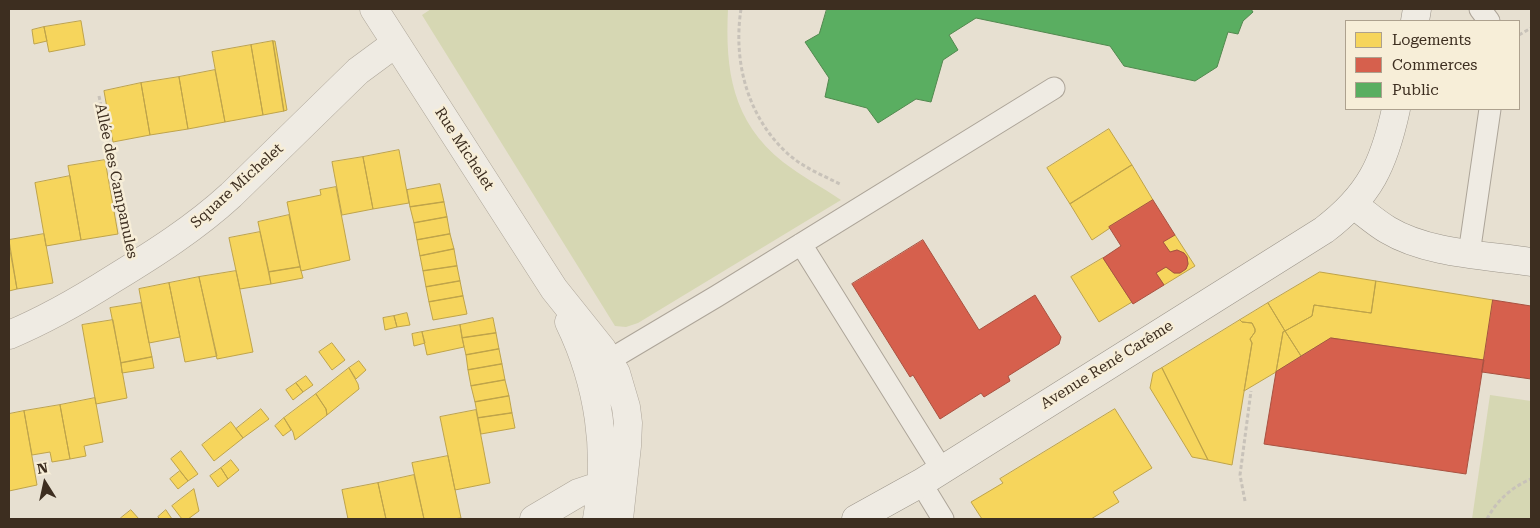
<!DOCTYPE html>
<meta charset="utf-8">
<style>
body{margin:0}
#map{position:relative;width:1540px;height:528px;overflow:hidden;background:#e7e0d1;font-family:"Roboto Serif",serif}
canvas{display:block}
.frame{position:absolute;inset:0;border:10px solid #3d2e20;pointer-events:none}
.legend{position:absolute;left:1345px;top:20px;width:175px;height:90px;box-sizing:border-box;background:#f7eed8;border:1px solid #ada18e;margin:0;padding:6px 9px;list-style:none;font-size:15px;color:#3d2e20}
.legend li{display:flex;align-items:center;gap:10px;height:25px}
.legend b{width:25px;border:1px solid #ada18e}
.north{position:absolute;left:20px;top:458px;width:50px;height:50px;-webkit-text-stroke:4px #f7eed8;paint-order:stroke;rotate:350deg;font-size:14px;font-weight:700;line-height:20px;text-align:center;color:#3d2e20}
.north::after{content:'';display:block;margin:auto;width:18px;height:22px;background:#3d2e20;clip-path:polygon(50% 0,100% 100%,50% 72%,0 100%)}
</style>
<div id="map">
<canvas width="1540" height="528"></canvas>
<div class="frame"></div>
<ul class="legend">
<li><b style="height:14px;background:#f6d55c"></b>Logements</li>
<li><b style="height:14px;background:#d6604d"></b>Commerces</li>
<li><b style="height:14px;background:#5aae61"></b>Public</li>
</ul>
<div class="north">N</div>
</div>
<script>
const context = document.querySelector('canvas').getContext('2d');
context.lineJoin = 'round';
function fill(path, color) {
  context.fillStyle = color;
  context.fill(path, 'evenodd');
}
function strokePath(path, color, width, dash) {
  context.strokeStyle = color;
  context.lineWidth = width;
  context.lineCap = dash ? 'butt' : 'round';
  context.setLineDash(dash || []);
  context.stroke(path);
}
function write(font, color, halo, rows, align = 'center') {
  context.font = font + ' "Roboto Serif",serif';
  context.lineWidth = 5;
  context.setLineDash([]);
  context.textBaseline = 'middle';
  context.strokeStyle = halo;
  context.fillStyle = color;
  for (const [text, x, y, turn = 0] of rows) {
    context.save();
    context.translate(x, y);
    context.rotate((+turn || 0) * Math.PI / 180);
    context.textAlign = isNaN(turn) ? turn : align;
    if (halo) context.strokeText(text, 0, 0);
    context.fillText(text, 0, 0);
    context.restore();
  }
}
const green = new Path2D(`
 M431 9H728C725 70 732 121 783 162 801 176 822 187 841 200L638 323 626 327 615 326 422 15Z
 M1490 395 1531 401V519H1472Z`);
const homes = new Path2D(`
 M81 21 85 45 49 52 44 27Z
 M44 27 47 41 34 44 32 30Z
 M273 41H275L287 110 284 111Z
 M273 41 284 111 263 115 251 45Z
 M251 45 263 115 225 122 212 52Z
 M215 70 225 122 188 129 179 77Z
 M179 77 188 129 150 135 141 83Z
 M141 83 150 135 113 142 104 91Z
 M1109 129 1132 165 1070 204 1047 168Z
 M399 150 409 203 373 209 363 157Z
 M363 157 373 209 342 215 332 162Z
 M105 160 118 234 81 240 68 166Z
 M1132 165 1153 200 1109 227 1110 228 1092 240 1070 204Z
 M70 176 81 240 46 246 35 183Z
 M440 184 444 202 410 207 407 190Z
 M336 187 350 260 301 271 287 202 321 195 320 190Z
 M444 202 447 217 414 223 410 207Z
 M289 215 300 267 269 272 258 222Z
 M447 217 450 234 417 240 414 223Z
 M260 232 271 284 240 289 229 238Z
 M44 234 53 283 17 289 9 240Z
 M450 234 454 249 420 256 417 240Z
 M1175 235 1195 266 1164 285 1156 273 1166 267 1174 273H1180L1186 269 1188 264 1187 257 1184 253 1177 250 1170 252 1163 242Z
 M9 245 17 289 9 291Z
 M454 249 457 266 423 271 420 256Z
 M1103 258 1132 302 1099 322 1071 277Z
 M457 266 460 281 426 287 423 271Z
 M300 267 303 278 271 284 269 272Z
 M236 271 253 352 217 359 199 277Z
 M1320 272 1376 281 1371 313 1314 305 1312 316 1285 331 1268 303Z
 M199 277 217 356 185 362 169 283Z
 M460 281 463 296 429 302 426 287Z
 M1376 281 1493 300 1484 360 1331 338 1301 356 1285 331 1312 316 1314 305 1371 313Z
 M169 283 180 337 149 343 139 289Z
 M463 296 467 314 433 320 429 302Z
 M141 303 152 357 121 363 110 308Z
 M1268 303 1285 331 1283 332 1276 372 1244 391 1252 343 1250 339 1255 332V329L1252 323 1242 322 1240 320Z
 M407 313 410 325 397 327 394 316Z
 M394 316 397 327 385 330 383 318Z
 M493 318 496 333 462 338 460 325Z
 M113 320 127 398 96 404 82 325Z
 M1240 320 1242 322 1252 323 1255 329V332L1250 339 1252 343 1232 465 1208 460 1162 368Z
 M460 325 464 347 427 355 422 332Z
 M1285 331 1301 356 1276 372 1283 332Z
 M422 332 425 343 414 346 412 334Z
 M496 333 499 349 466 355 462 338Z
 M332 343 345 360 332 370 319 352Z
 M499 349 502 364 468 370 466 355Z
 M152 357 154 368 122 373 121 363Z
 M359 361 366 370 356 379 349 368Z
 M502 364 505 380 471 386 468 370Z
 M349 368 358 384 359 389 327 415 326 409 316 394Z
 M1162 368 1208 460 1192 457 1150 388 1153 373Z
 M306 376 313 385 303 392 296 383Z
 M505 380 509 396 475 402 471 386Z
 M296 383 303 392 293 400 286 390Z
 M316 394 326 409 327 415 295 440 293 432 284 418Z
 M509 396 512 413 478 418 475 402Z
 M95 398 103 442 84 446 86 456 70 459 60 405Z
 M60 405 70 459 52 462 50 452 32 455 24 411Z
 M261 409 269 419 243 438 236 429Z
 M1115 409 1152 468 1113 492 1119 502 1091 519H982L971 502 1003 483 1000 479Z
 M476 410 490 483 455 490 440 417Z
 M24 411 37 485 9 491V414Z
 M512 413 515 428 481 434 478 418Z
 M284 418 291 430 283 436 275 426Z
 M231 422 243 438 214 461 202 445Z
 M181 451 198 474 188 481 171 459Z
 M448 456 461 518 453 519H424L412 463Z
 M231 460 239 470 228 479 221 468Z
 M221 468 228 479 218 487 210 476Z
 M180 471 188 481 178 489 170 479Z
 M414 475 424 519H386L378 483Z
 M378 483 386 519H348L342 490Z
 M194 489 199 511 188 519H182L172 506Z
 M131 510 139 519H122L121 518Z
 M166 510 172 519H160L158 517Z`);
const shops = new Path2D(`
 M1153 200 1175 235 1163 242 1170 252 1177 250 1184 253 1187 257 1188 264 1186 269 1180 273H1174L1166 267 1156 273 1164 285 1133 304 1103 258 1121 246 1109 227Z
 M923 240 979 330 1035 295 1061 337 1059 344 1008 376 1010 381 984 397 981 393 940 419 913 375 910 377 852 284Z
 M1493 300 1531 306V379L1482 372Z
 M1331 338 1484 360 1466 474 1264 444 1276 372Z`);
const public = new Path2D(`
 M827 9H1251L1253 12 1243 21 1238 34 1228 32 1217 67 1195 81 1124 66 1110 46 976 18 949 35 958 50 943 60 931 102 916 99 878 123 867 108 825 97 829 78 805 42 819 34Z`);
const path = new Path2D(`
 M741 9C733 61 747 116 787 153 802 167 822 175 840 184
 M1519 35 1531 28
 M99 96 127 232
 M1245 501 1240 475 1251 391
 M1487 519C1497 500 1512 487 1531 479`);
const lane = new Path2D(`
 M1480 9 1489 21
 M801 244 942 470
 M1469 254 1490 109
 M596 368 717 296 1054 88
 M921 483 943 519`);
const street = new Path2D(`
 M374 9 554 289 602 349 616 373 626 407 628 423 627 446 619 519
 M569 322C599 384 609 452 597 519
 M9 335C45 320 80 300 113 279 154 254 195 228 231 195L358 71 396 43
 M534 519 578 493 617 480`);
const secondary = new Path2D(`
 M1415 21 1417 9
 M1354 205C1365 213 1376 223 1388 230 1428 254 1486 255 1531 262
 M856 519 921 483 1324 230C1370 195 1384 164 1396 109`);
const streetNames = [
 ["Rue Michelet",464,149,57],
 ["Allée des Campanules",116,181,78],
 ["Square Michelet",237,186,-42],
 ["Avenue René Carême",1107,365,-32]
];
fill(green, '#d6d7b3');
fill(homes, '#f6d55c');
strokePath(homes, '#bea34a', 1);
fill(shops, '#d6604d');
strokePath(shops, '#a85140', 1);
fill(public, '#5aae61');
strokePath(public, '#51884e', 1);
strokePath(lane, '#ada599', 23);
strokePath(street, '#ada599', 29);
strokePath(secondary, '#9c958a', 29);
strokePath(path, '#c8c2b9', 3, [4, 2.5]);
strokePath(lane, '#efebe3', 21);
strokePath(street, '#efebe3', 28);
strokePath(secondary, '#efebe3', 28);
write('15px', '#3d2e20', '#f7eed8', streetNames);
</script>
